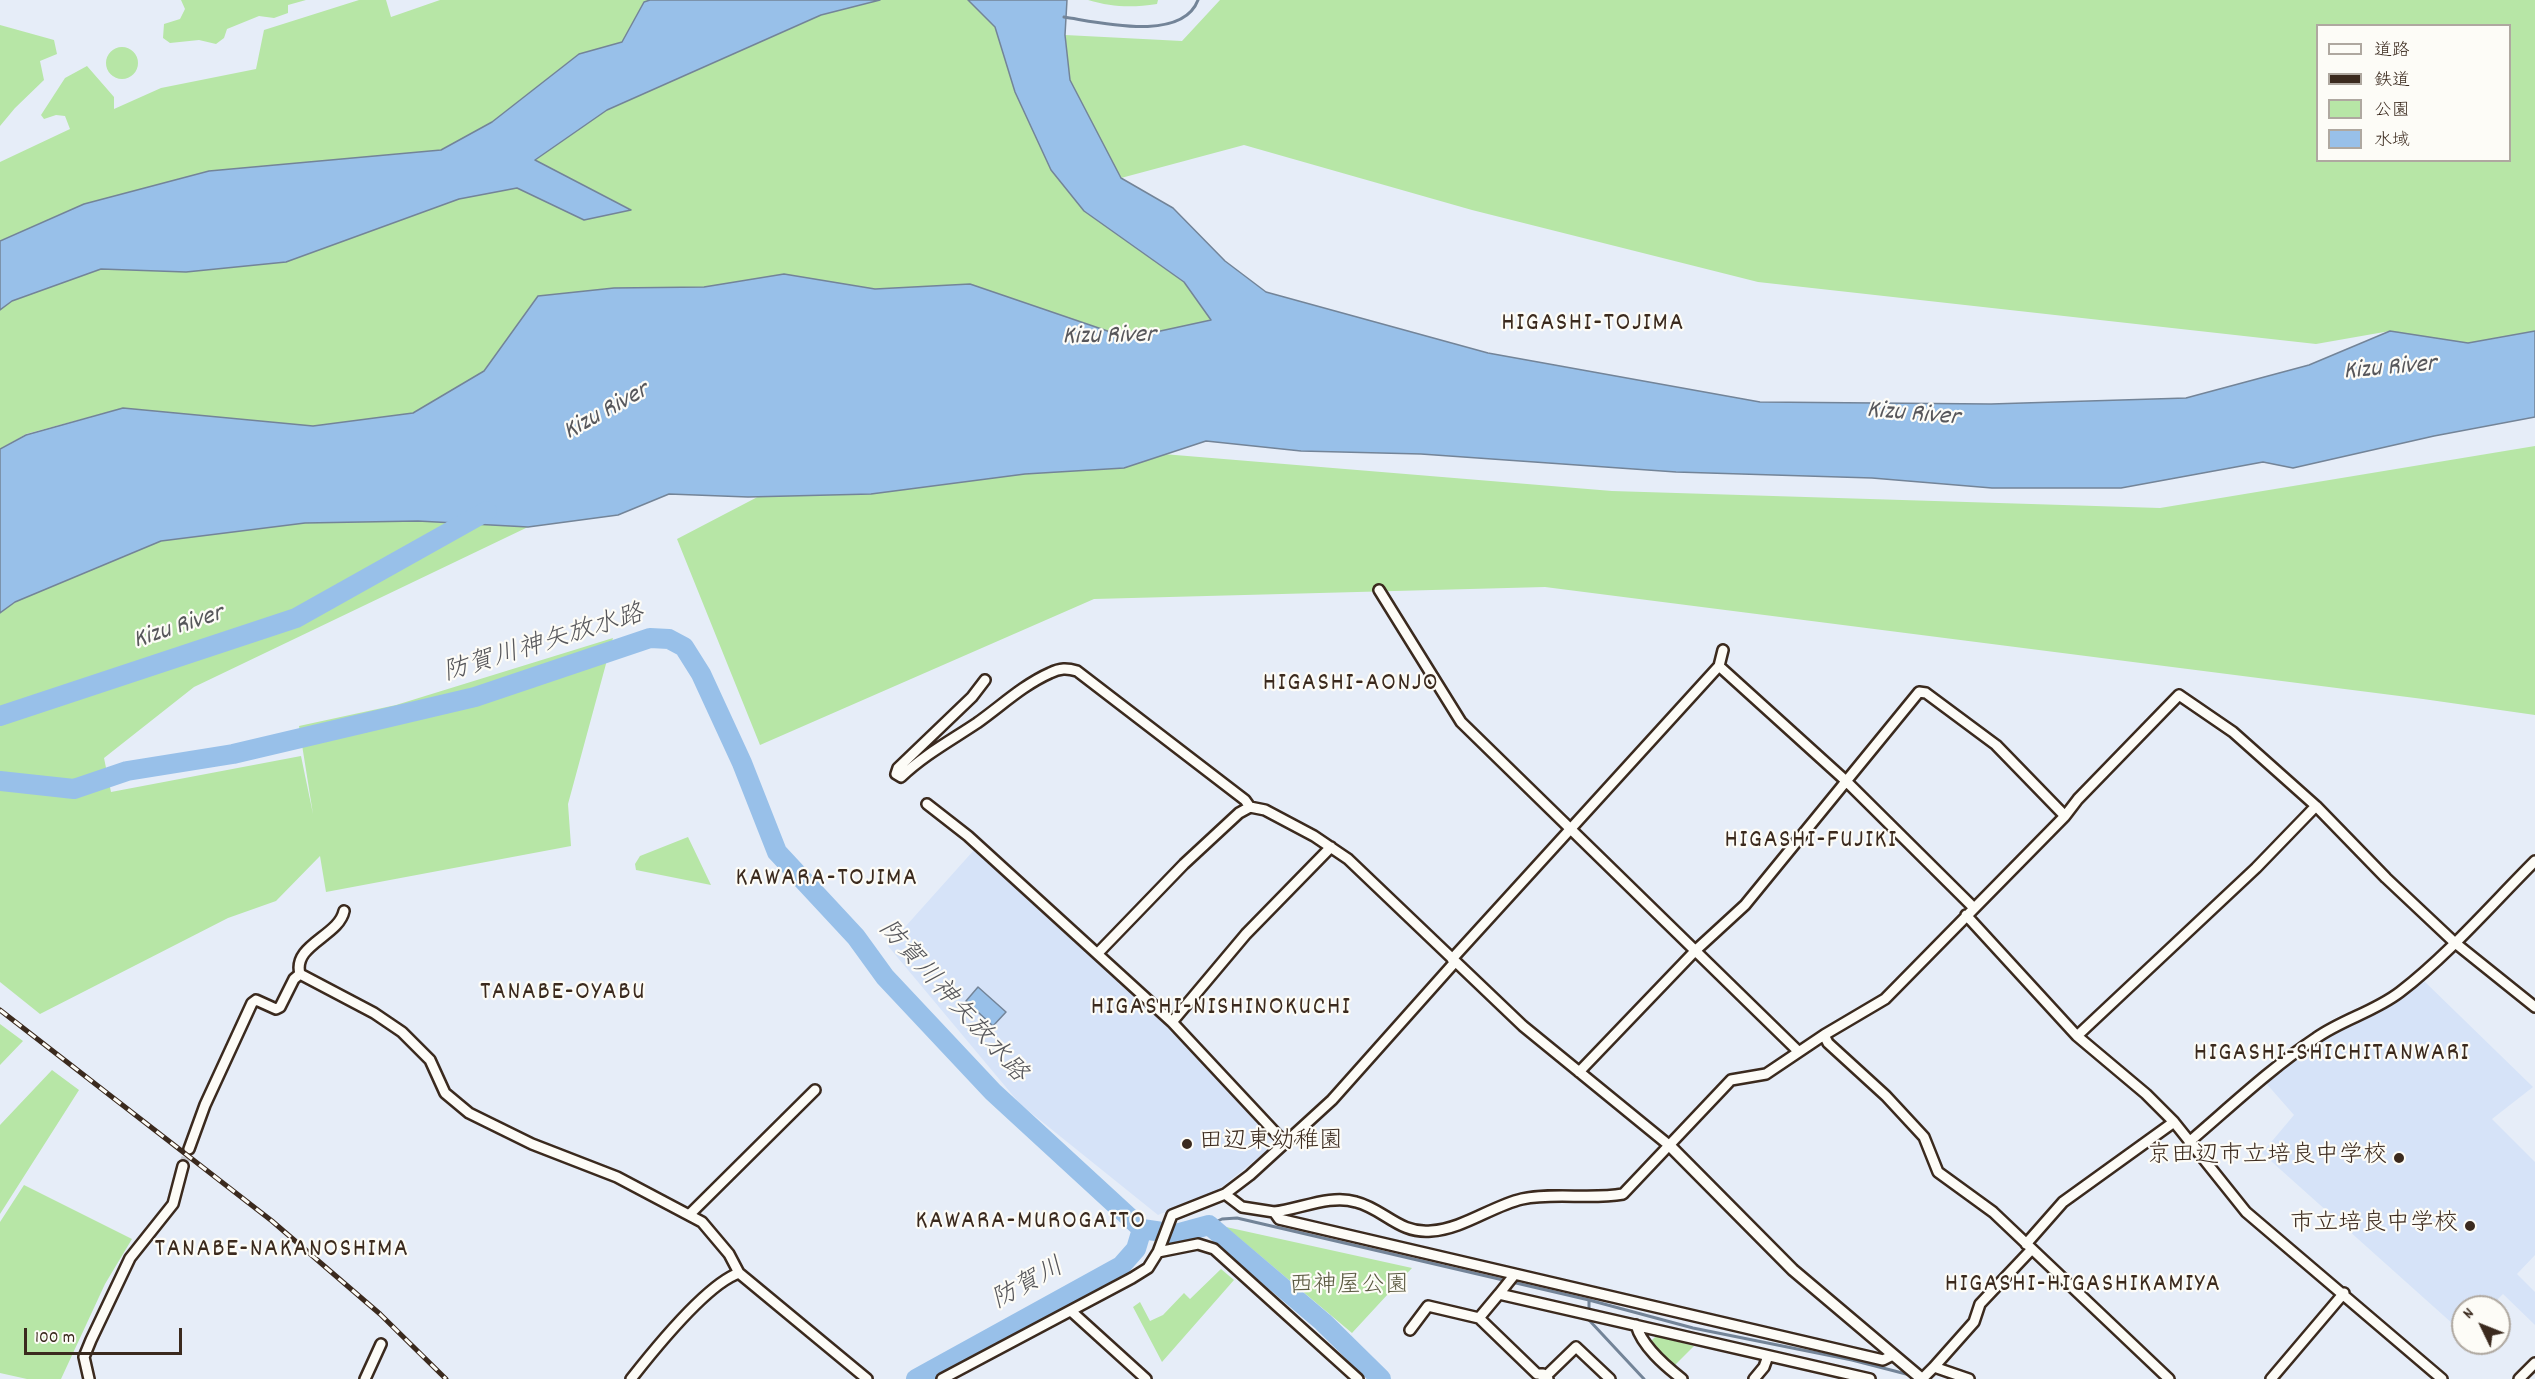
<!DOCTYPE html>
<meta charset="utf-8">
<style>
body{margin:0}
#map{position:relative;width:2535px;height:1379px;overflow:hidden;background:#e6edf8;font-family:Dekko,"Klee One",sans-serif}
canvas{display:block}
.legend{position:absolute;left:2316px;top:24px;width:195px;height:138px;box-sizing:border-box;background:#fdfcf7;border:2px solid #afa8a0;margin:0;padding:8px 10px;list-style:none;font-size:18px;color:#3b2a1e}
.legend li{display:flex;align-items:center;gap:12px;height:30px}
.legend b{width:30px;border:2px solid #afa8a0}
.north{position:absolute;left:2451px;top:1295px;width:60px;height:60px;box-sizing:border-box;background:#fdfcf7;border:2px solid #afa8a0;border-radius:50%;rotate:313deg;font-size:16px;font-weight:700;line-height:24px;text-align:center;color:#3b2a1e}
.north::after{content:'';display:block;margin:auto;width:21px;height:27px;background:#3b2a1e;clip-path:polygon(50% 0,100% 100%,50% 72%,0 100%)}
.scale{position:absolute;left:24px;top:1328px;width:158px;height:27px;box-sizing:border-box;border:3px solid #3b2a1e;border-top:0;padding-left:8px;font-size:18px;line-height:21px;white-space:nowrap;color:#3b2a1e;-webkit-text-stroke:4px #fdfcf7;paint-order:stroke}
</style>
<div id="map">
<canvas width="2535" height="1379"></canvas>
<ul class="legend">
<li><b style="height:8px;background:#fdfcf7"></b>道路</li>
<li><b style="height:8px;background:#3b2a1e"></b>鉄道</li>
<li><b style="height:16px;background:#b7e6a6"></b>公園</li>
<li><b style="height:16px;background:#98c0e9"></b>水域</li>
</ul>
<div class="north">N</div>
<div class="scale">100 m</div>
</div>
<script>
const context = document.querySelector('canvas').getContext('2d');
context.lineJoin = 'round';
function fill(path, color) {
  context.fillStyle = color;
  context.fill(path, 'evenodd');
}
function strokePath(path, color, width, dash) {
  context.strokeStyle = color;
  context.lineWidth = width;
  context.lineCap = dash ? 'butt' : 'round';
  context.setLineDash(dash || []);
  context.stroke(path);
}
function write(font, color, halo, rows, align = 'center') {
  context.font = font + ' Dekko,"Klee One",sans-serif';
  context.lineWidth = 4.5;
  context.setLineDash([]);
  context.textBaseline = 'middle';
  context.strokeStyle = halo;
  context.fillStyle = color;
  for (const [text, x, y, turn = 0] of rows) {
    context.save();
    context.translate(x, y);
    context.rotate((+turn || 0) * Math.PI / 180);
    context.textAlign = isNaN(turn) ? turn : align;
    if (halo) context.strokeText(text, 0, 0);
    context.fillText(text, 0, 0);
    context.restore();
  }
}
const built = new Path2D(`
 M974 850 1091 954 1170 1030 1268 1133 1269 1149 1218 1190 1158 1215 1020 1104 888 946Z
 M2423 980 2533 1087 2492 1119 2535 1162V1255L2517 1274 2535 1292V1325L2503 1294 2490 1307H2463V1333L2262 1153 2294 1115 2265 1082 2321 1039 2381 1012Z`);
const green = new Path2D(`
 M181 0H306L288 5V13L274 18 259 16 227 29 224 38 216 44 199 40 170 43 163 38 164 24 180 19 185 9Z
 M359 0H386L391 17 440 0H650L644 2 622 42 579 54 492 122 441 150 209 171 84 204 0 241V162L70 129 65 116 56 115 44 119 41 115 65 78 87 66 114 97V109L161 88 256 69 264 30Z
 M880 0H968L995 27 1015 92 1051 170 1084 211 1184 282 1211 320 1128 338 970 284 875 289 784 274 704 287 538 296 484 371 413 413 313 426 123 408 26 434 0 449V310L12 301 101 269 186 272 459 199 517 188 584 220 630 209 535 160 606 110 821 15Z
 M1088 0H1158L1157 4C1131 8 1112 7 1088 0Z
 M1220 0H2535V331L2468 343 2390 331 2316 344 1758 282 1472 210 1244 145 1121 178 1070 80 1065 35 1182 41ZM2318 26H2510V160H2318Z
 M0 25 54 40 57 54 40 61 44 80 15 108 0 126Z
 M106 63a16 16 0 1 1 32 0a16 16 0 1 1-32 0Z
 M884 431 1612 491 2160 508 2535 446V715L2423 699 1545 587 1094 599 760 745 677 539Z
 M418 521 528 527 194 687 104 758 111 792 301 756 313 814 299 726 396 705 613 638 568 804 571 846 326 892 320 856 276 901 228 918 40 1014 0 982V613L15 602 161 541 305 523Z
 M688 837 711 885 636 870 635 864 640 856Z
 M0 1024 23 1041 0 1065Z
 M52 1070 79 1090 0 1214V1125Z
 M24 1185 132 1239 105 1284 61 1379H27L0 1373V1222Z
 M1226 1227 1412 1268 1352 1333Z
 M1221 1269 1234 1280 1162 1362 1133 1307 1140 1302 1150 1321 1163 1315 1184 1293 1190 1299Z
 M1656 1336 1694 1346 1673 1367 1650 1342Z`);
const water = new Path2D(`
 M650 0H880L821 15 607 110 535 160 631 210 584 220 517 188 459 199 286 262 186 272 101 269 12 301 0 310V241L84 204 209 171 441 150 492 122 579 54 622 42 644 2Z
 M968 0H1067L1065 35 1070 80 1121 178 1173 208 1225 261 1266 292 1488 353 1760 402 1991 404 2186 398 2309 365 2390 331 2468 343 2535 331V417L2434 436 2293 468 2263 462 2121 488H1992L1872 478 1676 472 1421 454 1301 451 1206 441 1124 468 1025 474 871 494 748 497 669 494 618 515 528 527 418 521 305 523 161 541 15 602 0 613V449L26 435 123 408 313 426 413 413 484 371 538 296 614 288 704 287 784 274 875 289 970 284 1128 338 1211 320 1184 282 1084 211 1051 170 1015 92 995 27Z
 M978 987 1006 1012 993 1026 966 1001Z`);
const stream = new Path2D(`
 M1064 17C1098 22 1182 43 1198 0
 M1209 1225 1222 1219 1237 1218 1589 1300 1693 1328 1852 1360 1910 1375
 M1589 1300V1320L1644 1379`);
const river = new Path2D(`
 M0 716 296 618 487 511
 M0 781 74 789 127 771 233 754 475 697 650 638 669 639 684 647 701 674 742 763 777 852 856 937 885 977 993 1092 1142 1229
 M1142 1229 1176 1234 1209 1225 1323 1322 1381 1379
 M916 1379 1121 1266 1136 1249 1142 1229`);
const minorTunnel = new Path2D(`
 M183 1166 189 1149`);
const minor = new Path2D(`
 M1379 590 1461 722 1798 1051
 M1719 666 1846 781 1973 907
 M985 680 972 697 898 768 896 774 901 777C924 755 950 741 977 723 1001 706 1023 685 1050 673 1060 668 1067 668 1077 671L1245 800 1250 807
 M927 804 968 836 1172 1022 1285 1143
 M1966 915 2077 1036 2146 1094 2174 1122 2246 1212 2442 1379
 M1098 953 1184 864 1239 813 1250 807 1265 810 1314 836 1348 859 1523 1026 1670 1146
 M1452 959 1719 666 1723 650
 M300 974 374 1013 402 1032 430 1060 445 1093 469 1113 532 1144 617 1177 702 1222 729 1254 739 1273 867 1379
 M300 974C292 945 339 936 344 911
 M1172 1022 1246 934 1331 847
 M1824 1035 1828 1043 1886 1096 1924 1137 1938 1172 1993 1212 2169 1379
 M2077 1036 2256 868 2316 806
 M1579 1072 1696 950 1745 905 1919 692 1926 693 1996 745 2065 816
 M2189 1142C2230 1107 2271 1068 2316 1038 2343 1019 2374 1012 2400 992 2448 955 2492 904 2535 861
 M189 1149 205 1105 252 1003 256 1000 276 1009 280 1007 294 979 300 974
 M1225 1194 1242 1207 1274 1212 1279 1219 1883 1360 1893 1355
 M1274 1212C1300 1209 1331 1194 1356 1202 1384 1209 1399 1234 1431 1231 1463 1229 1492 1206 1522 1199 1555 1192 1590 1200 1623 1194L1731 1080 1766 1074 1824 1035 1885 999 2065 816 2078 799 2179 695 2233 732 2316 806 2386 878 2454 942 2535 1007
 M690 1214 815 1090
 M2026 1244 2063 1202 2174 1122
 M1499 1294 1515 1274
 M1071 1311 1146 1379
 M1479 1318 1499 1294 1870 1379
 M1636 1325C1642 1346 1664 1365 1682 1379
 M1410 1330 1428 1306 1479 1318 1537 1374H1543L1548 1379
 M1934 1367 1974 1322 1980 1304 2032 1249
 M89 1379 84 1357 91 1340 130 1258 173 1204 183 1166
 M365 1379 381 1344
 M631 1379C653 1351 707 1284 739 1273
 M942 1379 1132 1278 1148 1268 1158 1252
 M1358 1379 1214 1249 1198 1244 1158 1252 1172 1215 1225 1194 1250 1175 1332 1100 1455 962
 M1543 1379 1576 1347 1610 1379
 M1754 1379 1764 1367 1768 1356
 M1922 1379 1934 1367 1969 1379
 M2271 1379 2344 1293
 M2519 1379 2535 1363`);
const tertiary = new Path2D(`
 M1670 1146 1793 1270 1922 1379`);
const rail = new Path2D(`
 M0 1010 272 1221 380 1314 446 1379`);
const markers = [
 [1187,1144,6,"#3b2a1e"],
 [2399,1158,6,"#3b2a1e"],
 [2470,1226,6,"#3b2a1e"]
];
const poiNames = [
 ["田辺東幼稚園",1199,1144,"left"],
 ["京田辺市立培良中学校",2387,1158],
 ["市立培良中学校",2458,1226]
];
const parkNames = [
 ["西神屋公園",1349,1288]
];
const neighbourhoodNames = [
 ["HIGASHI-TOJIMA",1593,325],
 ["HIGASHI-AONJO",1351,685],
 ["HIGASHI-FUJIKI",1811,842],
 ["KAWARA-TOJIMA",827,880],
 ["TANABE-OYABU",563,994],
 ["HIGASHI-NISHINOKUCHI",1221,1009],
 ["HIGASHI-SHICHITANWARI",2332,1055],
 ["KAWARA-MUROGAITO",1031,1223],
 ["TANABE-NAKANOSHIMA",282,1251],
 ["HIGASHI-HIGASHIKAMIYA",2083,1286]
];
const waterNames = [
 ["Kizu River",1109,338,-1],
 ["Kizu River",2390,370,-5],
 ["Kizu River",607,413,-29],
 ["Kizu River",1913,416,5],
 ["Kizu River",179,629,-18],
 ["防賀川神矢放水路",544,646,-17],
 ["防賀川神矢放水路",951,1003,48],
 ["防賀川",1029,1286,-29]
];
fill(built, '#d6e3f8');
fill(green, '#b7e6a6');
fill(water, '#98c0e9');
strokePath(water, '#738498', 1.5);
strokePath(stream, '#738498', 3);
strokePath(river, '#98c0e9', 20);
strokePath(minorTunnel, '#c4c6cc', 9, [9, 4.5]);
strokePath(minor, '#3b2a1e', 14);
strokePath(tertiary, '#3b2a1e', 15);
strokePath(minor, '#fdfcf7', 9);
strokePath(tertiary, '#fdfcf7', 10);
strokePath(rail, '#3b2a1e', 5);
strokePath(rail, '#fdfcf7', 3, [9]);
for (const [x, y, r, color] of markers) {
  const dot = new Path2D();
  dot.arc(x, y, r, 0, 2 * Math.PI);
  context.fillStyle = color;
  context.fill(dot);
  strokePath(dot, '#fdfcf7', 2);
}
write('24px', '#3b2a1e', '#fdfcf7', poiNames, 'right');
write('24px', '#5a5940', '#fdfcf7', parkNames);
context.letterSpacing = '1.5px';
write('26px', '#3b2a1e', '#fdfcf7', neighbourhoodNames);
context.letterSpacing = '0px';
write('italic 26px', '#57575b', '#fdfcf7', waterNames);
</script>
